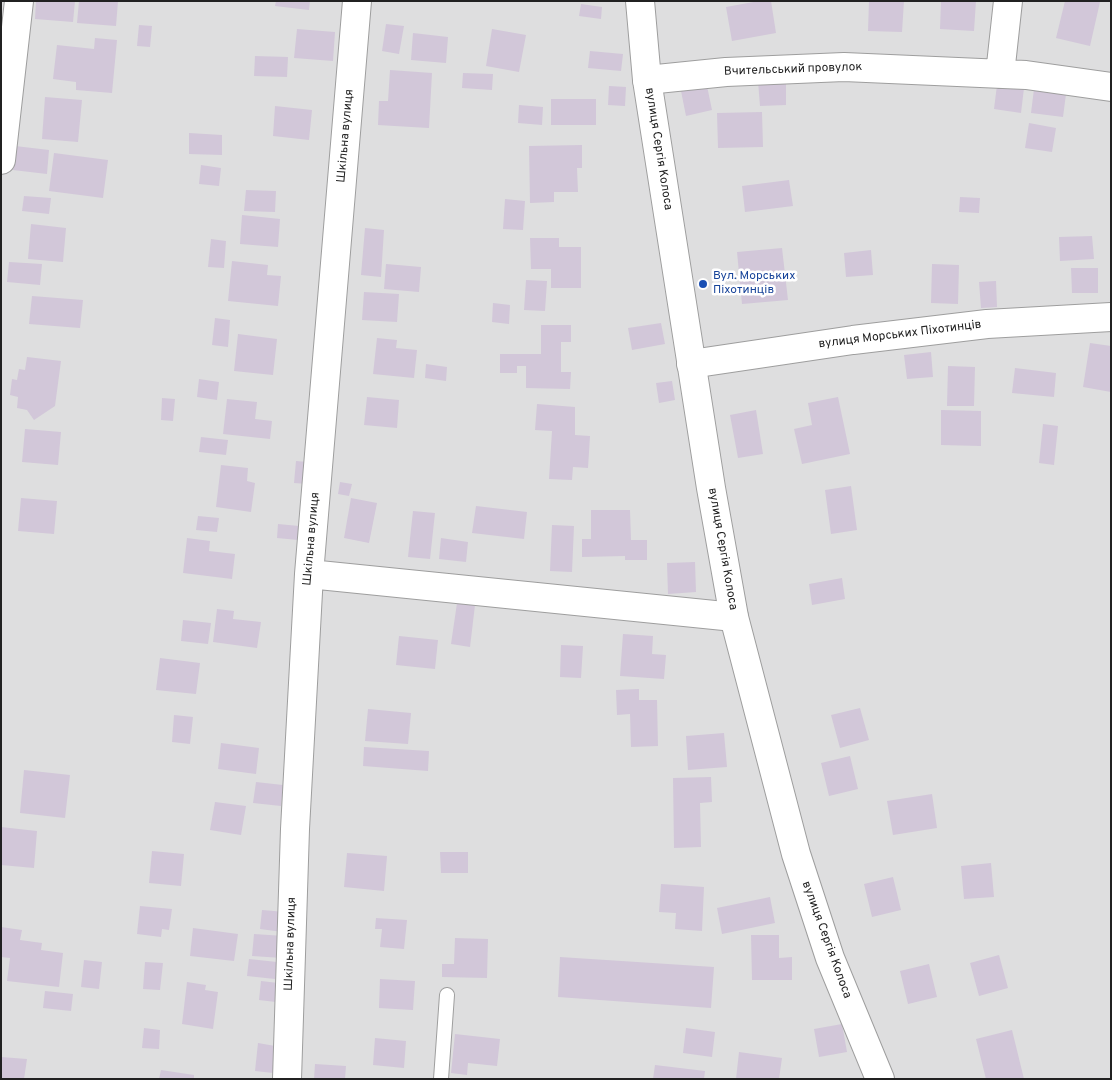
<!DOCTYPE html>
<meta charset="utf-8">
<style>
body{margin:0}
#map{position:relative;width:1112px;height:1080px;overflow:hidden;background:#f0e7f1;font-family:Overpass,sans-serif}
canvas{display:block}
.frame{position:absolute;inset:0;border:2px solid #212121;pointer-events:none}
</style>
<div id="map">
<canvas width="1112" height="1080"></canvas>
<div class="frame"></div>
</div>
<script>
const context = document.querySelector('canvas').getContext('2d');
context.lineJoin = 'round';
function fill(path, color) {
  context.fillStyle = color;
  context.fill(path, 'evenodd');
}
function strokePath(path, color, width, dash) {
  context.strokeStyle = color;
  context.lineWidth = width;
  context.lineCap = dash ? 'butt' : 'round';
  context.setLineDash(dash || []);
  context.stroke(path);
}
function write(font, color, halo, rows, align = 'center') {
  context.font = font + ' Overpass,sans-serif';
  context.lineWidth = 5;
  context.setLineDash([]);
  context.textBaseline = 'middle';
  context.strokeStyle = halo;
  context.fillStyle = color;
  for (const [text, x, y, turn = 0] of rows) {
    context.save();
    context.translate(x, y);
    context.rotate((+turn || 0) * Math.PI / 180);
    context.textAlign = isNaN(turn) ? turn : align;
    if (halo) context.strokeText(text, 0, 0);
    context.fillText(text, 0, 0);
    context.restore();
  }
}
const residential = new Path2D(`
 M1 1H1111V1079H1Z`);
const building = new Path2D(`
 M36 1H75L73 22 35 19Z
 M79 1H118L116 26 77 23Z
 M276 1H310L309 10 275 6Z
 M759 1H771L776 33 732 41 726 7Z
 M869 1H904L902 32 868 31Z
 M941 1H976L974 31 940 29Z
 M1065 1 1100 2 1090 46 1056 38Z
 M581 4 602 7 601 19 579 16Z
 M386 24 404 26 399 54 382 51Z
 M139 25 152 26 150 47 137 46Z
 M297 29 335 32 333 61 294 58Z
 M492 29 526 35 519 72 486 66Z
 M413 33 448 37 446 63 411 60Z
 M95 38 117 40 112 93 76 90V82L53 79 57 45 94 49Z
 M590 51 623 54 621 71 588 68Z
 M255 56 288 57 287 77 254 76Z
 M390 70 432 73 429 128 378 125 379 101H388Z
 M463 73 493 74 492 90 462 88Z
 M786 80V105L760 106 758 81Z
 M997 85 1024 88 1021 113 994 109Z
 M609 86 626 87 625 106 608 105Z
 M707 86 712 110 686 116 681 91Z
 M1034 89 1066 94 1063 117 1031 113Z
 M45 97 82 100 78 142 42 139Z
 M551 99H596V125H551Z
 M519 105 543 107 542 125 518 123Z
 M275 106 312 110 309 140 273 136Z
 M762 112 763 147 718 148 717 113Z
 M1029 123 1056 128 1052 152 1025 148Z
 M189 133 222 135V155L189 154Z
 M582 145V168H577L578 192H554V202L530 203 529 146Z
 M15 146 49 150 47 174 13 170Z
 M54 153 108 160 103 198 49 191Z
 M201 165 221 168 219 186 199 184Z
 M789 180 793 206 745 212 742 186Z
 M246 190 276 191 275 212 244 211Z
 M24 196 51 198 49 214 22 211Z
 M960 197 980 198 979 213 959 212Z
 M505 199 525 201 523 230 503 229Z
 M242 215 280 219 278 247 240 244Z
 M31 224 66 228 63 262 28 259Z
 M365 228 384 230 381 277 361 275Z
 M1092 236 1094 259 1060 261 1059 237Z
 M530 238H559V247H581V288H551V269H531Z
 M211 239 226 241 224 268 208 267Z
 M782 248 788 300 742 304 737 252Z
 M871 250 873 275 846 277 844 253Z
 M232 261 268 265 267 275 281 276 278 306 228 301Z
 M9 262 42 264 40 285 7 282Z
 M386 264 421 267 419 292 384 289Z
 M932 264 959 265 958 304 931 303Z
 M1071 268H1098V293H1072Z
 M526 280 547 281 545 311 524 310Z
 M996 281 997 307 981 308 979 282Z
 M364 292 399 294 397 322 362 320Z
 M32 296 83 300 80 328 29 324Z
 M493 303 510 305 509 324 492 322Z
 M215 318 230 320 228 347 212 345Z
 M661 323 665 344 632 350 628 328Z
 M541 325H571V342H561V372H571L570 389 526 388V366H517V373H500V354H541Z
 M238 334 277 339 273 375 234 371Z
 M377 338 397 340 396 348 417 350 414 378 373 374Z
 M1090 343 1111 346V392L1083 387Z
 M931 352 933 377 907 379 904 355Z
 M27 357 61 361 55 406 34 420 27 410 17 408 18 397 10 395 12 379 17 380 19 369 25 370Z
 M426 364 447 367 446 381 425 378Z
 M948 366 975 367 974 406H947Z
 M1015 368 1056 373 1054 397 1012 393Z
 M199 379 219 382 217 400 197 397Z
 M672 381 675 400 659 403 656 383Z
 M367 397 399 400 397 428 364 425Z
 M838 397 850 454 802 464 794 429 812 425 808 403Z
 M162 398 175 399 173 421 161 420Z
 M227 399 257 402 255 419 272 421 270 439 223 434Z
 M537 404 575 407V435L590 436 588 468 573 467 572 480 549 479 552 431 535 430Z
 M756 410 763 454 738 458 730 415Z
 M941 410 981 411V446L941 445Z
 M1043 424 1058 426 1054 465 1039 463Z
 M25 429 61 432 58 465 22 462Z
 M201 437 228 440 226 455 199 452Z
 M296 461 308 462 307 484 294 483Z
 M221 465 248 468 247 481 255 483 251 512 216 507Z
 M340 482 352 484 349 496 338 494Z
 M851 486 857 530 831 534 825 490Z
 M21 498 57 501 54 534 18 531Z
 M351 498 377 503 369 543 344 538Z
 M476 506 527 512 524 539 472 533Z
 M591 510H630L631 540H647V560H625V556L582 557V539H591Z
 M413 511 435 513 430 559 408 557Z
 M198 516 219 518 217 532 196 530Z
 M278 524 299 526 298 540 277 538Z
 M552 525 574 526 572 572 550 571Z
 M187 538 210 541 209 551 235 554 232 579 183 573Z
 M441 538 468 542 466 562 439 559Z
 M695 562 696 592 668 594 667 563Z
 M842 578 845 599 812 605 809 584Z
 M457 603 475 605 470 647 451 644Z
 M217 609 234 611 233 619 261 622 257 648 213 642Z
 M183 620 211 623 208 644 181 641Z
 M623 634 653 636 652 654 666 655 664 679 620 676Z
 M399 636 438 640 435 669 396 665Z
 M561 645 583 646 581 678 560 677Z
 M160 658 200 663 196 694 156 690Z
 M639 689V700H657L658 746 631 747 630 714 617 715 616 690Z
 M860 708 869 740 840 748 831 715Z
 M368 709 411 713 408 744 365 741Z
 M174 715 193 717 190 744 172 742Z
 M724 733 727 767 688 770 686 736Z
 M221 743 259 748 256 774 218 769Z
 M364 747 429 751 428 771 363 766Z
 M850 756 858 789 829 796 821 763Z
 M24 770 70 775 65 818 20 813Z
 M711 777 712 802 700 803 701 847 674 848 673 778Z
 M256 782 283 785 281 806 253 803Z
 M932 794 937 828 893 835 887 801Z
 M215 802 246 806 241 835 210 830Z
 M1 827 37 831 34 868 1 865Z
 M152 851 184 854 181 886 149 883Z
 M440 852H468V873H441Z
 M347 853 387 856 384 891 344 887Z
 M991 863 994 897 964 899 961 866Z
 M893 877 901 910 872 917 864 884Z
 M661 884 704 887 702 931 675 929 676 913 659 912Z
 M770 897 775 923 722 934 717 908Z
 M140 906 172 909 169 930 162 929 161 937 137 934Z
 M262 910 285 912 283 932 260 929Z
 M376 918 407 920 404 949 380 947 382 929H375Z
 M1 927 22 930 20 940 42 943 41 950 63 953 59 987 7 981 10 958 1 957Z
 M193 928 238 934 234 961 190 956Z
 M254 934 284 936 282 958 252 956Z
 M751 935H779V958L792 957V980H752Z
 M455 938 488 939 487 978 442 977V964H454Z
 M999 955 1008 988 979 996 970 963Z
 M560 957 714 967 711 1008 558 997Z
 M249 959 277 962 275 979 247 976Z
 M84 960 102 962 99 989 81 987Z
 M145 962 163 963 160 990 143 989Z
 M929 964 937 997 908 1004 900 971Z
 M380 979 415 981 413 1010 379 1008Z
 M261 981 278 983 276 1002 259 1000Z
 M187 982 206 985 205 990 218 992 213 1029 182 1024Z
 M45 991 73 994 71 1011 43 1008Z
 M842 1024 847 1052 819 1057 814 1029Z
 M144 1028 160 1030 159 1049 142 1048Z
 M686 1028 715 1032 712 1057 683 1053Z
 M1012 1030 1024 1079H986L976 1039Z
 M455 1034 500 1039 497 1066 468 1063 467 1075 451 1073Z
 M375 1038 406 1041 404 1068 373 1065Z
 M258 1043 275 1046 273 1073 255 1071Z
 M739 1052 782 1058 779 1079H736Z
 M1 1057 27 1059 24 1079H1Z
 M315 1064 346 1066 345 1079H314Z
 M655 1065 705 1071 704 1079H653Z
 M161 1070 194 1075V1079H159Z`);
const service = new Path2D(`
 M441 1079 447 995`);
const minor = new Path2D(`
 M1000 74 1008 1
 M647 80 726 72 844 67 1026 75 1111 87
 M1 160 19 1
 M691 364 853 340 987 324 1111 317
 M309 574 734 617
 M287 1079 295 829 309 574 357 1`);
const tertiary = new Path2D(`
 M640 1 647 80 711 488 734 617 796 854 830 958 880 1079`);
const markers = [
 [703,284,5,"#1a4fb4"]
];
const streetNames = [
 ["Вчительський провулок",793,70,-2],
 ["Шкільна вулиця",346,136,-85],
 ["вулиця Сергія Колоса",658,149,81],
 ["вулиця Морських Піхотинців",900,335,-7],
 ["Шкільна вулиця",312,539,-85],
 ["вулиця Сергія Колоса",722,549,80],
 ["вулиця Сергія Колоса",826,940,70],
 ["Шкільна вулиця",291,944,-88]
];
const transitNames = [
 ["Вул. Морських",713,277],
 ["Піхотинців",713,291]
];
fill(residential, '#dededf');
fill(building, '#d2c7d9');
strokePath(service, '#9e9e9e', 16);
strokePath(minor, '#9e9e9e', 30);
strokePath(tertiary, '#9e9e9e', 30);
strokePath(service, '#fff', 14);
strokePath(minor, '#fff', 28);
strokePath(tertiary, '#fff', 28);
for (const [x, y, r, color] of markers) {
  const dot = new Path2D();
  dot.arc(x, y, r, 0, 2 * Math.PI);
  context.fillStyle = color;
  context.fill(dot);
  strokePath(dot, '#fff', 2);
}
write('12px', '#212121', '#fff', streetNames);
write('12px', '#164399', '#fff', transitNames, 'left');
</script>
